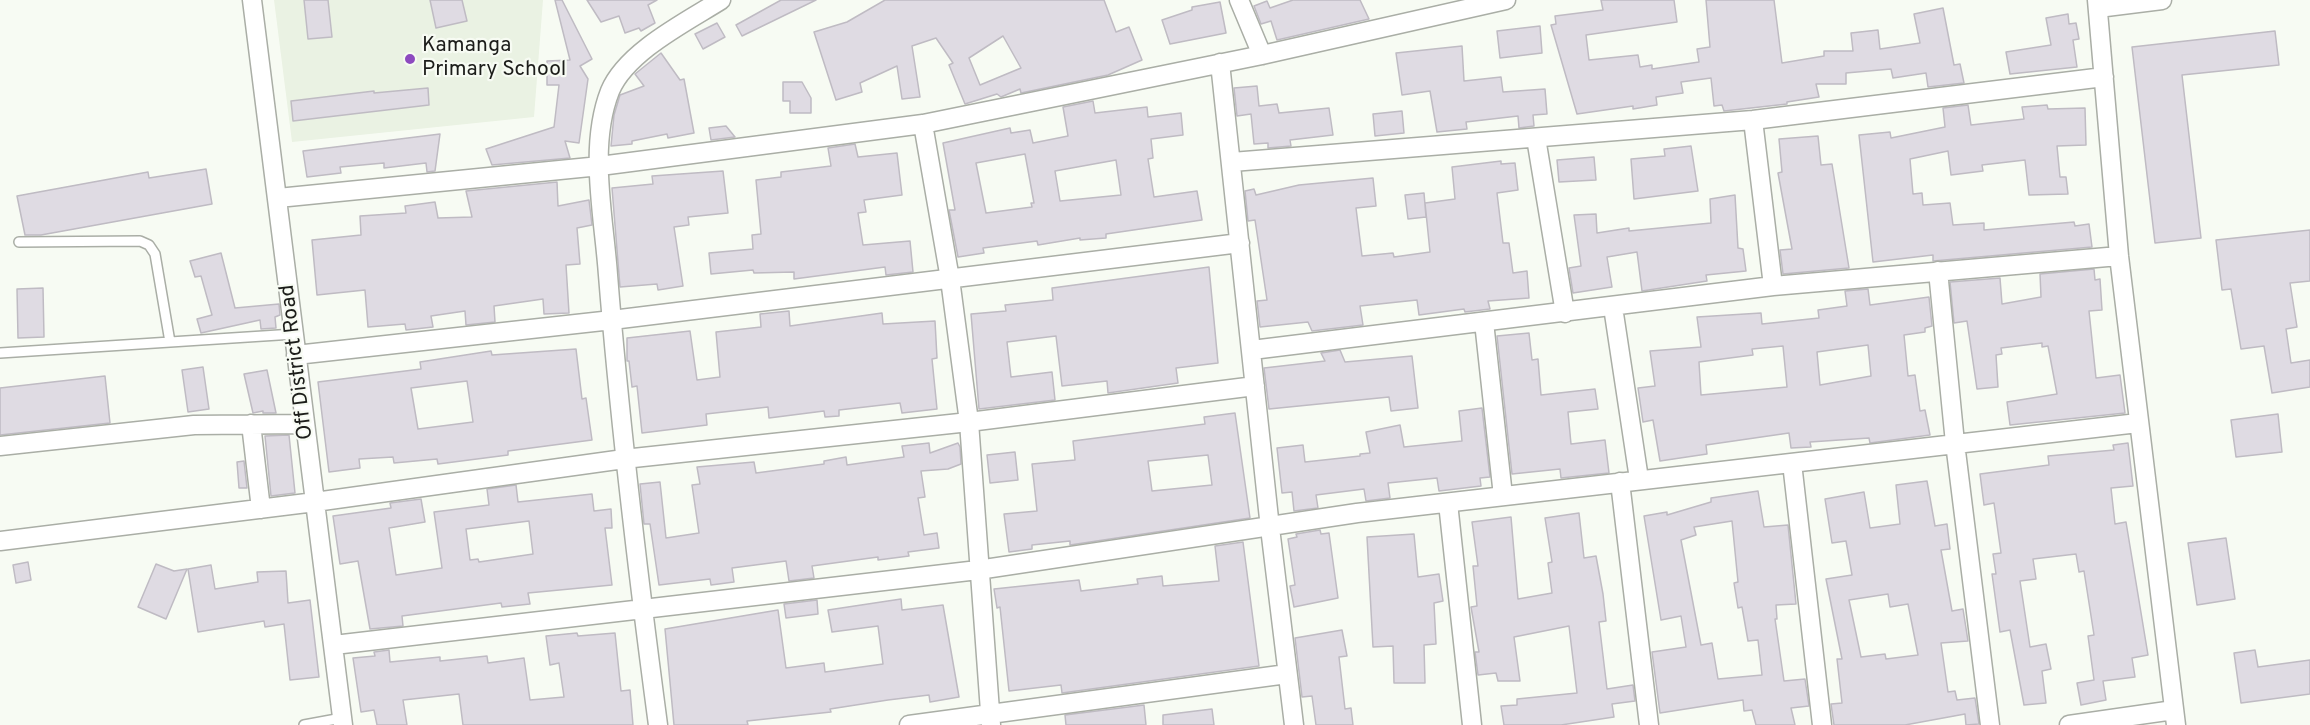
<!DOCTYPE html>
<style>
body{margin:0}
canvas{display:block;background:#f7fbf3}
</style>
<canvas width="2310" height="725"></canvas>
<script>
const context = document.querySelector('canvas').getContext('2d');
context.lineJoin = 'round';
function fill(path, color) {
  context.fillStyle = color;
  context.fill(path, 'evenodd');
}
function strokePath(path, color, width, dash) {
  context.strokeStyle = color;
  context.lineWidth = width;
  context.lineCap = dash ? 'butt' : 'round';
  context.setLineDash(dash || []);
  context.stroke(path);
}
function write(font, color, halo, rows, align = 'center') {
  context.font = font + ' Overpass,sans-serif';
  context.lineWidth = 4.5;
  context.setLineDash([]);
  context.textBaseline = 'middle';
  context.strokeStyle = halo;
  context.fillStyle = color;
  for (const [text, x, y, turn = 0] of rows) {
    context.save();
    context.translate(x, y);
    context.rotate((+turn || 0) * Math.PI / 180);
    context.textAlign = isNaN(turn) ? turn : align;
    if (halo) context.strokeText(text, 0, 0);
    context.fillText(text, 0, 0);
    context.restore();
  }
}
const built = new Path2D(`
 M274 0H543L534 117 292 142Z`);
const building = new Path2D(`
 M304 0H328L332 37 308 39Z
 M430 0H462L467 21 436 28Z
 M555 0H562L592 59 580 66 588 79 579 143 565 141 570 158 492 165 486 149 554 127 559 85H547V61L570 60Z
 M587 0H657L648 5 655 23 641 31 639 28 625 33 619 16 601 22Z
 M781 0H816L742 36 736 25Z
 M885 0H1104L1116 32 1129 27 1142 60 1108 75 1021 93 1020 89 1001 97 997 94 965 104 949 65 953 63 936 38 912 46 920 97 902 99 897 66 860 83 862 92 836 100 814 32 847 22ZM1003 36 1021 68 980 85 969 58Z
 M1293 0H1360L1369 19 1277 40 1271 21 1261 24 1254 6 1267 1 1270 8Z
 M1601 0H1674L1677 22 1586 35 1589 60 1638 55 1640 67 1652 65V69L1699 62 1697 49 1710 47 1706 0H1774L1782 63 1824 56V51H1853L1851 33 1878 30 1880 49 1920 43 1914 14 1943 8 1954 65 1960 64 1964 83 1928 87 1926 73 1893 78 1891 69 1846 73V84H1816L1819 97 1787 102V104L1724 111 1722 105 1714 106 1711 78 1681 82 1683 93 1656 97 1657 105 1633 109V106L1577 114 1551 25 1556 24 1555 16 1603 10Z
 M1220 2 1226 33 1170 44 1162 20 1192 10V7Z
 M2068 14 2069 24 2076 23 2079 39 2073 40 2077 67 2010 74 2006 52 2051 45 2046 18Z
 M717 23 725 37 703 49 695 34Z
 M1540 26 1542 53 1500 58 1497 31Z
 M2275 31 2279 65 2182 75 2201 238 2155 243 2132 47Z
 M1462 46 1464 81 1501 77 1503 92 1545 89 1547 114 1533 115 1534 126 1519 128 1518 116 1466 122 1467 129 1437 132 1430 91 1402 95 1396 53Z
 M661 53 680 80 684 79 694 133 668 138 667 134 632 141V144L611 146 614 115 620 95 644 86 635 74Z
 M783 82H802L811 98V113H790V101H783Z
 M1257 86 1259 106 1277 104 1279 113 1329 108 1333 135 1290 140 1291 146 1268 148V143L1254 144 1251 114 1237 116 1234 88Z
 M428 88 429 105 293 121 291 101 374 91V93Z
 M1093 101 1095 113 1147 107 1148 117 1181 113 1183 135 1151 139 1153 158 1148 159 1154 197 1197 191 1202 220 1106 234V238L1080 240V238L1038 245 1037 241 983 248 984 253 958 257 949 210H955L943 143 1010 128 1011 133 1030 130 1033 143 1068 136 1063 107ZM1025 154 1034 203H1031L1032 207 986 213 976 163ZM1116 160 1121 195 1060 201 1055 171Z
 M1968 105 1971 125 2024 119 2022 107 2047 105 2048 109 2085 108 2086 145 2057 146 2060 177H2066L2068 194 2029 195 2025 160 1982 165 1983 171 1951 175 1948 151 1910 159 1913 194 1922 193 1923 205 1950 203 1953 225 1984 223V230L2074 222 2075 226 2089 224 2092 247 1933 261V255L1873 262 1859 135 1890 132 1891 138 1945 127 1943 108Z
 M1402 111 1404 133 1375 136 1373 114Z
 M726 126 735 137 711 140 709 128Z
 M440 134 435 171 427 172 426 163 384 168V163L340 167 341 173 307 177 303 151Z
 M1818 136 1821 165 1832 164 1849 268 1783 274 1780 250 1792 249 1778 173 1782 172 1779 139Z
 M855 144 858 157 897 153 902 195 864 200 866 212 858 213 863 245 910 241 913 272 886 275 885 267 794 279V272L754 273 753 270 711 274 709 253 753 249 752 235 761 234 756 180 781 177V172L831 166 828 148Z
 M1691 146 1698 191 1634 199 1631 159 1665 156 1664 149Z
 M1594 157 1596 180 1559 182 1557 160Z
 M1501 161V164L1515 163 1518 190 1497 193 1503 243H1509L1513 273 1527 271 1529 298 1488 301 1490 309 1465 312 1464 309 1419 315 1417 300 1360 306 1363 325 1312 331 1308 322 1260 327 1257 301 1267 300 1255 220 1248 221 1245 191 1254 189 1256 195 1299 185 1373 178 1376 206 1356 208 1362 256 1393 253 1394 257 1430 252 1425 203 1455 199 1452 167Z
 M206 169 212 204 41 235H25L17 196 148 172 149 178Z
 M723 171 728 213 688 217 689 225 674 227 683 286 658 290 657 284 620 287 612 188 653 184 652 176Z
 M557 182 558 206 589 200 592 225 577 228 580 264 566 265 569 313 544 314 543 299 494 306 495 322 466 325 465 311 431 316 433 327 406 330 405 324 368 327 365 290 317 295 312 240 361 235 360 216 406 213 405 206 435 202 438 218 472 217 466 191Z
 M1424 193 1426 217 1408 219 1405 195Z
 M1735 195 1738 248 1743 249 1746 271 1706 275 1707 281 1642 291 1637 252 1607 257 1612 287 1573 293 1569 268 1581 266 1574 215 1596 214 1597 233 1629 228V231L1711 223 1710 199Z
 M2310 230V281L2290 283 2297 327 2286 329 2291 363 2310 360V387L2272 393 2264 346 2241 349 2231 289 2222 290 2216 240Z
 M221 253 235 308 279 304 280 315 275 317 276 328 261 329 260 320 201 333 197 319 212 315 201 276 195 277 190 261Z
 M1209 267 1218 363 1176 368 1178 383 1108 393 1107 381 1062 386 1056 336 1007 342 1011 377 1052 372 1055 400 979 409 971 314 1006 311 1005 305 1053 300 1052 288Z
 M2094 269 2095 280 2100 279 2102 310 2089 311 2096 378 2120 375 2125 413 2010 425 2007 402 2057 394 2048 346 2042 347V343L2001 348 2002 354 1996 355 1998 387 1977 389 1967 321 1954 323 1950 282 2000 278 2002 304 2041 297 2040 274Z
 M43 288 44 337 18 338 17 289Z
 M1868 289 1870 305 1929 297 1932 326 1925 328V332L1904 335 1908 376 1915 375 1920 411 1925 410 1930 435 1870 443 1869 438 1810 442 1811 447 1791 448 1789 433 1706 445 1707 454 1660 461 1653 420 1643 422 1638 388 1655 386 1650 351 1701 347 1697 317 1761 313 1762 324 1819 318 1818 310 1847 306 1845 291ZM1868 345 1871 376 1820 385 1817 352ZM1783 346 1787 387 1701 395 1699 362 1753 355 1752 349Z
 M789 311 790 326 882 313 883 324 935 321 937 358 932 359 937 409 902 413 900 403 839 410V416L825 417 824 411 769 418 768 407 706 414 707 425 642 433 637 386 632 387 629 361H627V338L690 331 697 380 720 377 716 332 761 327 760 314Z
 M1529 333 1532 360 1538 359 1541 395 1595 389 1598 409 1568 412 1571 444 1605 440 1609 473 1561 478 1560 469 1512 474 1497 336Z
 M576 349 582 399 586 398 592 440 508 451V455L438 464 437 459 394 463 393 457 359 459 360 468 329 472 318 382 421 369 420 362 491 351 492 355ZM467 381 473 422 418 429 411 388Z
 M1340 350 1345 362 1412 356 1418 408 1391 411 1389 397 1269 409 1264 368 1325 361 1321 353Z
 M203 367 209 409 188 412 182 370Z
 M267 370 276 413H263V411L253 413 244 374Z
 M105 376 110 423 0 435V388Z
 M1482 408 1490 477 1480 478 1481 486 1439 491 1437 478 1388 483 1390 498 1366 501 1364 489 1316 495 1318 508 1294 511 1292 492 1282 493 1277 448 1303 445 1305 462 1360 456V454L1370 453 1366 432 1400 425 1404 447 1462 441 1459 411Z
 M1235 413 1250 518 1070 545V541L1032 545V549L1009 552 1004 514 1037 511 1032 464 1075 460 1073 441 1205 424 1204 417ZM1208 455 1212 485 1152 491 1148 461Z
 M2278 414 2282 452 2236 457 2231 420Z
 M289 435 295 493 271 496 265 436Z
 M929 443 930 453 958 443 960 447 961 464 948 469 921 471 925 497 918 498 924 535 937 533 939 548 908 552 909 556 878 560V557L812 566 814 578 789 581 786 561 732 568 734 582 711 585 710 579 659 585 650 524H644L640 484 660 482 666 538 699 533 692 485 700 484 697 467 754 462 756 473 824 464V461L846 457 847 465 904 457 902 446Z
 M2128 443 2133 486 2111 488 2115 524 2126 522 2148 655 2132 658 2135 677 2103 681 2106 700 2081 705 2077 683 2094 680 2088 636 2094 635 2084 571 2079 572 2076 554 2033 559 2036 579 2020 581 2030 647 2046 644 2051 669 2042 671 2046 703 2024 705 2010 630 2000 632 1992 574H1996L1993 554 2001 553 1994 503 1984 505 1980 474 2049 465 2048 456 2114 450 2113 445Z
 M1015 452 1018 480 990 483 987 455Z
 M244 461 247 488H239L237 462Z
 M1927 481 1935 526 1947 524 1950 549 1941 550 1952 611 1963 609 1968 641 1941 643 1948 692 1955 691 1957 700 1975 698 1979 724 1966 725 1965 714 1905 725H1834L1831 704 1842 703 1837 659H1842L1826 579 1852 575 1846 541 1832 543 1825 499 1864 492 1870 528 1900 524 1896 485ZM1888 594 1890 607 1908 604 1918 655 1886 659 1885 654 1861 657 1849 600Z
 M516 485 518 502 592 494 594 511 611 509 612 528H605L612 585 528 593 530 604 502 607 501 603 402 616 403 626 370 629 358 561 340 564 333 516 391 508 390 503 421 499 425 522 389 528 396 575 442 568 434 512 489 505 487 489ZM529 521 533 554 479 562 478 559 470 560 466 529Z
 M1758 491 1764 527 1788 525 1796 604 1776 605 1777 619H1775L1784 681 1805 679 1809 706 1791 708 1795 725H1756L1752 710 1744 711 1743 700 1660 713 1652 652 1686 647 1681 616 1661 620 1644 516 1667 512V515L1711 502V498ZM1732 521 1738 582 1734 583 1738 608 1742 607 1748 641 1758 640 1762 675 1718 679 1712 643 1701 645 1681 540 1696 535 1694 527Z
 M1579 513 1584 558 1596 556 1603 594 1606 621 1599 622 1607 689 1633 685 1635 701 1612 704 1614 717 1561 725H1504L1501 706 1517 705V699L1577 693 1569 626 1514 637 1520 681H1498L1496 673 1478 675 1475 652H1479L1471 607 1477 606 1473 566H1478L1472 522 1511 517 1518 599 1552 593 1548 563 1552 562 1545 518Z
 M1320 530 1321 534 1329 533 1338 598 1294 607 1290 586 1295 585 1288 539 1297 537 1296 534Z
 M1414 534 1418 577 1439 574 1443 601 1434 603 1436 644 1424 645 1425 683H1394L1393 646 1373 647 1367 537Z
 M2226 538 2235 599 2197 605 2188 543Z
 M1243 542 1259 666 1062 693 1061 685 1009 691 1000 607 997 608 994 589 1079 580 1081 591 1138 584 1137 579 1162 576 1163 586 1219 581 1215 546Z
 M28 562 31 580 16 583 13 565Z
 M156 564 174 571 187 569 166 619 138 607Z
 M211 565 215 589 258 582 257 572 286 571 288 603 310 600 319 677 290 680 284 624 265 627 264 621 198 632 188 569Z
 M901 599 902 610 943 605 959 697 930 702 929 695 888 700 830 709 831 712 747 721 748 725H674L665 629 778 610 786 668 824 663 825 672 883 664 878 626 832 632 828 610Z
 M817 600 818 614 786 618 784 604Z
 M1342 630 1347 656 1339 657 1345 709 1351 708 1353 725H1316L1312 696 1302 697 1295 638Z
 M577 633 578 636 615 633 621 691 630 690 633 725H463L459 694 403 700 407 725H377L374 710 361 712 353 658 375 656 374 652 389 650 390 662 440 657V661L487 656 488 663 524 658 530 700 564 697 559 663 550 665 546 636Z
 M2255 650 2258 667 2310 660V694L2241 703 2234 653Z
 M1144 705 1146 725H1066L1065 715Z
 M1212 709 1214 725H1163V715Z`);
const lane = new Path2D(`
 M19 242 140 241 149 245 155 254 170 342
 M0 353 294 334
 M304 725 342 718`);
const street = new Path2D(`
 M252 0 343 725
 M1239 0 1262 55
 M2097 0 2119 256 2176 725
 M2098 8 2162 0
 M1220 63 1270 528 1294 725
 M1753 120 1773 286
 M923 124 950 279 969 422 991 725
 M1536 138 1565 313
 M1232 162 1753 120 2104 77
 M278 198 600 166 923 124 1262 55 1506 0
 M1938 271 1955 443 1990 725
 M1613 307 1639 479
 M1484 322 1503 496
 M1252 350 1773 286 2119 256
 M296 355 612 320 1240 243
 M251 424 261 509
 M0 446 194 425 305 424
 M1792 463 1822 725
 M1620 482 1649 725
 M1448 503 1472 725
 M0 541 315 502 624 459 969 422 1255 386
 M334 645 978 570 1357 513 2138 423
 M658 725C638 575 620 426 608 275 604 217 588 147 610 91 626 52 686 22 721 0
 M909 725 1287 674
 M2069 725 2174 710`);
const markers = [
 [410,59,6,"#8d4abf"]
];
const poiNames = [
 ["Kamanga",422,47],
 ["Primary School",422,71]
];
const streetNames = [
 ["Off District Road",298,362,-97]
];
fill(built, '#eaf2e3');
fill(building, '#dfdbe3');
strokePath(building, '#bfbbc3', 1.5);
strokePath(lane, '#aaaea6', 12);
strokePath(street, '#aaaea6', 21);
strokePath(lane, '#fff', 9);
strokePath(street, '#fff', 18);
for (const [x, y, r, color] of markers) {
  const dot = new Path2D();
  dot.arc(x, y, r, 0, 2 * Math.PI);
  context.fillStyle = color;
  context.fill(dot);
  strokePath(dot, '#f7fbf3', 2);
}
write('21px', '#1c1d1a', '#f7fbf3', poiNames, 'left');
write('21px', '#1c1d1a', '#f7fbf3', streetNames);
</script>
